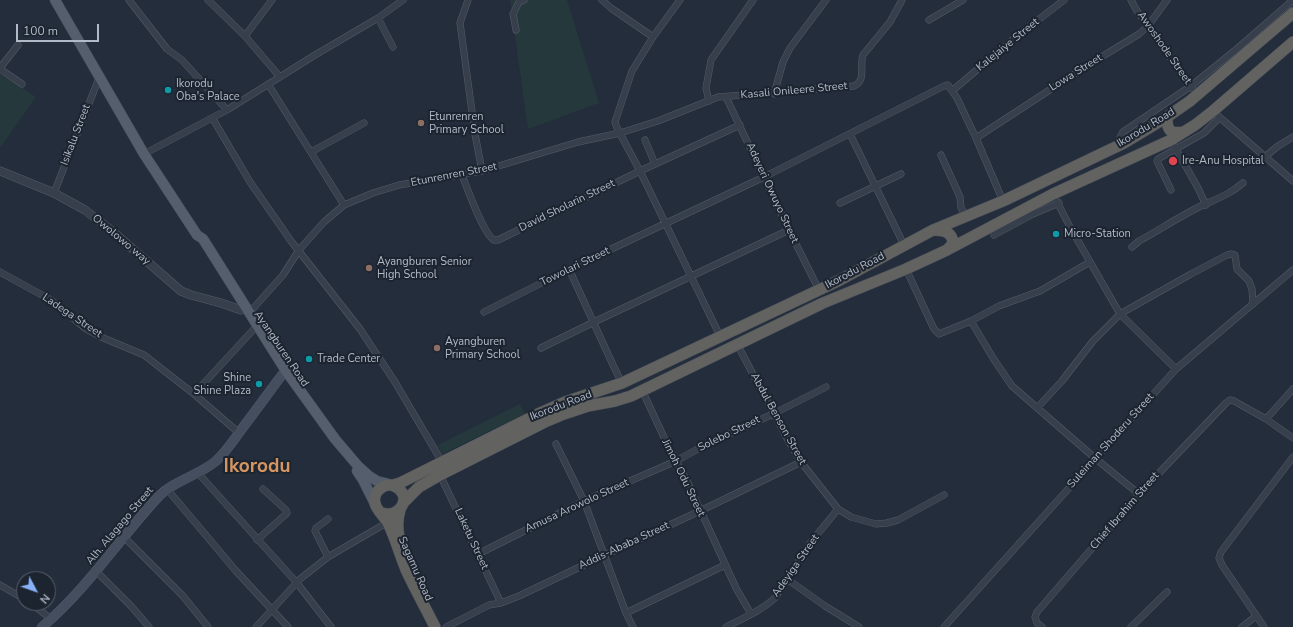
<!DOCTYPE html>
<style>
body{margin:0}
#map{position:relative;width:1293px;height:627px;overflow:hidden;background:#232d3b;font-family:"Nunito Sans",sans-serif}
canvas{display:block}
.north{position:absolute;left:16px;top:571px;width:40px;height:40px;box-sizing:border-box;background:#1c2430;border:1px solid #58606c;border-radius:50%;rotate:131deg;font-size:11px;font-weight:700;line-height:16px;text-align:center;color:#b2b9c7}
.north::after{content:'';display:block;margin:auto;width:14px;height:18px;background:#87b0f7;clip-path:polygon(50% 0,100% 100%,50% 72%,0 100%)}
.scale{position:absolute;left:16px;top:24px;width:83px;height:18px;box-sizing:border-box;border:2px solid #b2b9c7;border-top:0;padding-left:5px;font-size:12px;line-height:14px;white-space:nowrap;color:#b2b9c7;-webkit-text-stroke:3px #1c2430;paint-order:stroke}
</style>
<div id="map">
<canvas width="1293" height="627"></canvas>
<div class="north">N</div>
<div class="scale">100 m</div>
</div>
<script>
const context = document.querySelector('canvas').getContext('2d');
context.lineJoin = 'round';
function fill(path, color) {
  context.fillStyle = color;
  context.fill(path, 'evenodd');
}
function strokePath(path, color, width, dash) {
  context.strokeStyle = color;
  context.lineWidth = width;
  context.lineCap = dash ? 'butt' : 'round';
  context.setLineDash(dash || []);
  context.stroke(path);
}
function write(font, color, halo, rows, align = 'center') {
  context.font = font + ' "Nunito Sans",sans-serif';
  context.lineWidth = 4;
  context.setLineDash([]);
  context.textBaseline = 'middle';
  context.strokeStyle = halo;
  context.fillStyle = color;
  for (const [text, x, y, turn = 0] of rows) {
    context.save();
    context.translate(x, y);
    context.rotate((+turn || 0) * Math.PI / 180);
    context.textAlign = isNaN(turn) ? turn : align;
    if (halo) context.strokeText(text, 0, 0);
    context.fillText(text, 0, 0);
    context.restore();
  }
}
const green = new Path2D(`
 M510 0H567L599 103 528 129Z
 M0 74 36 97 0 148Z
 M520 404 525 414 442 454 438 445Z`);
const minor = new Path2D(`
 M129 0 167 49 182 60 227 110
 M208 0 245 36 280 77
 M468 0 460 23 475 134 482 171
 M602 0 611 8 653 37
 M680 0 653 37 632 71 615 122 617 128 640 171 720 336
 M1131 0 1137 11 1197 95
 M378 18 393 47
 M929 20 963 0
 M516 30 513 14 519 2 524 0
 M245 36 272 0
 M0 68 18 45
 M0 69 22 84
 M268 84 344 205
 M953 90 1016 37 1064 0
 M774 94 783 62 790 48 826 0
 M726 97 789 230 819 290
 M709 101 706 88 711 60 753 0
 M1217 115 1293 181
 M213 119 250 182 291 241 360 329 395 382 442 462
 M850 134 904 245
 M976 138 1085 67 1139 34 1148 26 1167 0
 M645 140 655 164
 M1171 140 1198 188 1206 205
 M1115 147 1123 132 1191 86 1238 48 1293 0
 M311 152 364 123
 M144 154 227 110 315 55 378 18 403 0
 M941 155 960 197 961 208 966 216
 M1266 156 1278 146 1293 137
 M462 175C468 190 483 233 494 240H498L640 171 740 125
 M1171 190 1157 161 1158 159 1204 133 1219 118
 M54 193 99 78
 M1053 194 1070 227 1120 314 1176 369
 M840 203 901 174
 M994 235 1033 214 1059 203
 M1132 247 1139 241C1159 230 1179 217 1199 207 1216 199 1229 195 1243 183
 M569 269 613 365 622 383
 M906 269 934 329 939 334 971 321 999 306 1040 291 1090 262
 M0 272 51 300 86 329 101 337 144 355 194 394 239 433
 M484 312 569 269 764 177 944 86 948 85 957 98 976 138 1003 201
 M249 313 283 275 299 250 324 222 344 205 373 193 399 185 482 171 578 142 620 133 658 121 718 97 854 86C867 80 859 65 863 55L890 22 902 0
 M971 321 993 358 1012 386 1096 459 1139 494
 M737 344 789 442 801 462 838 509 851 517 876 524 887 523 898 520 944 495
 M541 348 594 322 789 230
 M642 390 668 446 687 481 736 588 751 614
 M194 394 253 330
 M1038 407 1062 381 1093 341 1120 314 1191 274 1227 255 1232 254 1235 255 1237 269 1249 281 1252 289 1253 304
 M1266 419 1293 389
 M556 444 584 501 626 613 633 627
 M198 473 297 583 331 627
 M440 475 501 603
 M167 489 236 571 288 627
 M124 537 183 596 208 627
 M257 540 285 515 287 513 286 510 263 489
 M478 554 584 501 676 461 707 444 773 414 826 387
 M328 557 315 531 316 528 328 519
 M97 572 132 607 149 627
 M787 579 825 606 859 627
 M0 585 24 599
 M31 603 51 619
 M626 613 725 565
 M256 627 300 579 328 557 388 522
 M446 627 489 605 501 603 519 596 605 555 700 511 801 462
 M726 627C743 618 761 611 775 598L811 542 838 509
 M944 627 1176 369 1293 270
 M1042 627 1037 623 1035 617 1037 612 1139 494 1226 403 1230 400 1234 401 1266 419 1293 438
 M1131 627 1167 592
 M1242 627 1256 616
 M1264 627 1222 565 1219 558 1221 552 1293 457`);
const tertiary = new Path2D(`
 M0 171 54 193 85 210 112 231 181 291 191 295 221 303 241 310`);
const secondary = new Path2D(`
 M42 627C87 589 119 539 159 496 175 480 198 476 216 461 227 451 235 438 244 426 257 409 269 392 282 375`);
const primary = new Path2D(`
 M55 0 144 154 197 235 203 239 286 371 335 439 358 466 369 476 377 481 393 485
 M357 471 363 480 375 504`);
const trunk = new Path2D(`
 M1167 117C1167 131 1170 134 1184 132
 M933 230C943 231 950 230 953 241L952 245 947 250
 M393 485 400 483 540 413 565 402 622 383 840 280 933 230 1003 201 1124 143 1167 117 1190 101 1293 13
 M403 503 419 487 440 475 545 422 564 414 588 406 615 401 631 396 823 303 906 269 947 250 1053 194 1171 140 1195 125 1213 111 1293 42
 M382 513C400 519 413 496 396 487 386 481 372 491 375 503 376 510 385 517 388 523 396 539 400 556 407 572 416 591 426 609 435 627
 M400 540C397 530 397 520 400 510`);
const markers = [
 [168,90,4,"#0f9aa8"],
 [421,123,4,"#8d6e63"],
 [1173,161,5,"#e0444e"],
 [1056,234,4,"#0f9aa8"],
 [369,268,4,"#8d6e63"],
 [437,348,4,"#8d6e63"],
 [309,359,4,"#0f9aa8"],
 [259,384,4,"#0f9aa8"]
];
const streetNames = [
 ["Kalejaiye Street",1008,45,-39],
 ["Awoshode Street",1164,48,55],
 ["Lowa Street",1076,73,-32],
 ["Kasali Onileere Street",794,91,-5],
 ["Ikorodu Road",1146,128,-31],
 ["Isikalu Street",76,135,-69],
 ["Etunrenren Street",454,175,-11],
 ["Adeyeri Owuyo Street",772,193,65],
 ["David Sholarin Street",567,206,-26],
 ["Owolowo way",121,240,40],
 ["Towolari Street",575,267,-26],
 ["Ikorodu Road",855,271,-28],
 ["Ladega Street",72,316,34],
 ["Ayangburen Road",281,349,56],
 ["Ikorodu Road",561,406,-21],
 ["Abdul Benson Street",778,419,61],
 ["Solebo Street",729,434,-26],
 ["Suleiman Shoderu Street",1111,441,-48],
 ["Jimoh Odu Street",683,478,64],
 ["Amusa Arowolo Street",577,506,-25],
 ["Chief Ibrahim Street",1125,511,-49],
 ["Alh. Alagago Street",120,526,-50],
 ["Laketu Street",471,539,65],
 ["Addis-Ababa Street",624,546,-25],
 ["Adeyiga Street",796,566,-55],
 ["Sagamu Road",415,569,66]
];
const poiNames = [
 ["Ikorodu",176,84],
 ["Oba's Palace",176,97],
 ["Etunrenren",429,117],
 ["Primary School",429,130],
 ["Ire-Anu Hospital",1182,161],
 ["Micro-Station",1064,234],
 ["Ayangburen Senior",377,262],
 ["High School",377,275],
 ["Ayangburen",445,342],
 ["Primary School",445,355],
 ["Trade Center",317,359],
 ["Shine",251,378,"right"],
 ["Shine Plaza",251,391,"right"]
];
const townNames = [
 ["Ikorodu",257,467]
];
fill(green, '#25393c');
strokePath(minor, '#555c69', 7);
strokePath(tertiary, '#555c69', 9);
strokePath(secondary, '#555c69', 10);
strokePath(primary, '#404854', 11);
strokePath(trunk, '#424956', 12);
strokePath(minor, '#363f4b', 6);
strokePath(tertiary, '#363f4b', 8);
strokePath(secondary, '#444e5e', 9);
strokePath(primary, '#545e6c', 10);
strokePath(trunk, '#626260', 11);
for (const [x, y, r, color] of markers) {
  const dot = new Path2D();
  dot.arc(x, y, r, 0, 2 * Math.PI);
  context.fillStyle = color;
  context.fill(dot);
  strokePath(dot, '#1c2430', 1.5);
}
write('11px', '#b2b9c7', '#1c2430', streetNames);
write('11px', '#b2b9c7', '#1c2430', poiNames, 'left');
write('bold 19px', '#d49560', '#1c2430', townNames);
</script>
